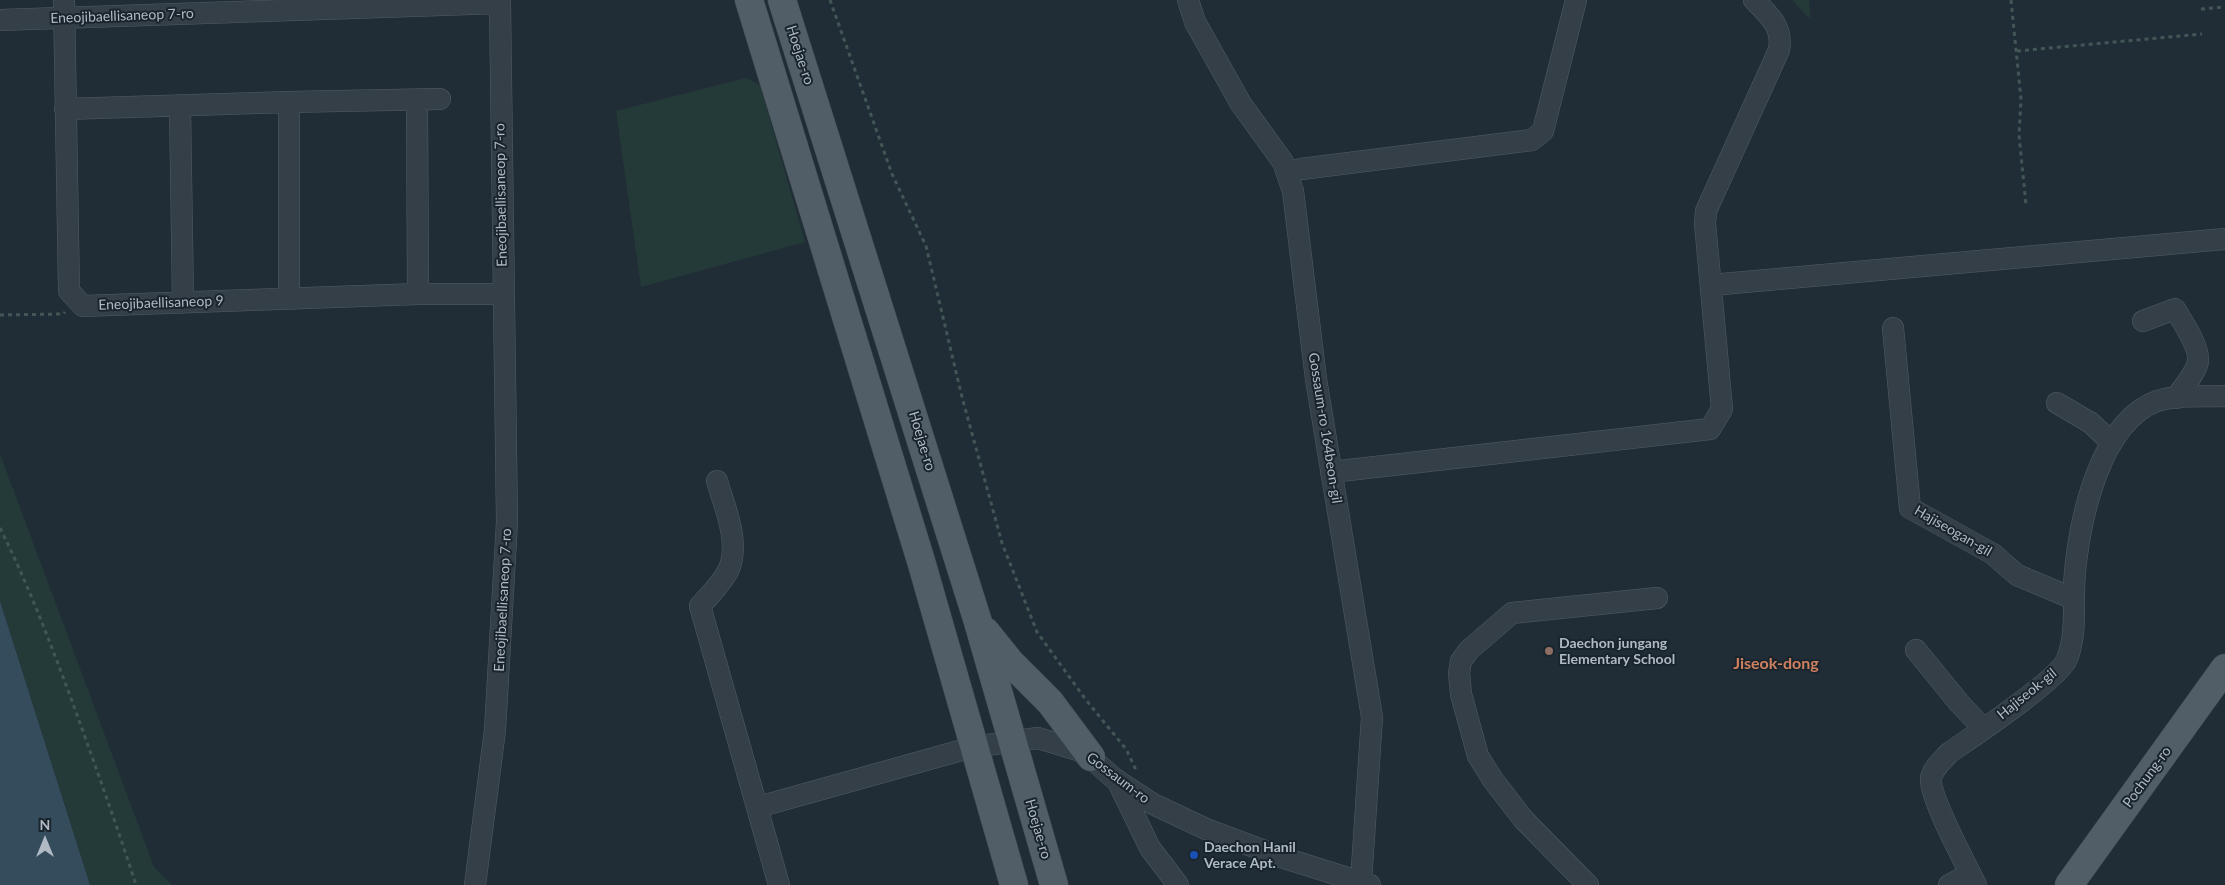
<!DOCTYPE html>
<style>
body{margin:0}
#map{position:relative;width:2225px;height:885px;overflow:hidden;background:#212d36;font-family:Lato,sans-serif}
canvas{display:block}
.north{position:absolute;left:20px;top:815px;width:50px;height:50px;-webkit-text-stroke:4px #1a242c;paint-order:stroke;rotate:0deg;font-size:14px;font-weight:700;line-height:20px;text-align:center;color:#afbac4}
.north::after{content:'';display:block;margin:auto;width:18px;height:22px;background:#afbac4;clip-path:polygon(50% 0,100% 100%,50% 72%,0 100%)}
</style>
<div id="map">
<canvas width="2225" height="885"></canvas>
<div class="north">N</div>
</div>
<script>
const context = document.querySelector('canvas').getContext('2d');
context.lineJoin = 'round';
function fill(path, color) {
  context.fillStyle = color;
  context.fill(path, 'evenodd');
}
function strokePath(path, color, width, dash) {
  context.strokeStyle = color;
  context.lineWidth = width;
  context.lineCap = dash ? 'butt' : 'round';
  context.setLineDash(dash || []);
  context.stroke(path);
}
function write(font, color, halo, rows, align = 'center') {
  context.font = font + ' Lato,sans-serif';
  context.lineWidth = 4;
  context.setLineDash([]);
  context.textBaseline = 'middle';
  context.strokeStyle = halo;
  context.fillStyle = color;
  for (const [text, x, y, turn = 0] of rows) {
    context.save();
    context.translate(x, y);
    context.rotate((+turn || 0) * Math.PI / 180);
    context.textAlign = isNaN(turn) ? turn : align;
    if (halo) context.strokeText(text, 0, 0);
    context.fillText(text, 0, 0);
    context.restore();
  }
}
const green = new Path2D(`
 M1792 0H1809L1811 20Z
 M746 78 760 85 805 242 641 287 616 111Z
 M0 454 154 867 172 885H90L0 601Z`);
const water = new Path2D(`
 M0 601 90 885H0Z`);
const path = new Path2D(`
 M830 0 892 174 926 246 962 397 1002 543 1037 632 1086 700 1126 749 1136 770
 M2011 0 2021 99 2019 135 2026 205
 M2201 9 2225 7
 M2017 51 2202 34
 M0 315 63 314 65 312
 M0 528C28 584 50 642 72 701 94 762 116 823 136 885`);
const minor = new Path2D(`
 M64 0 69 291 83 306 418 294H502
 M1188 0 1195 22 1241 104 1283 162 1293 191 1316 379 1372 717 1361 882
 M0 20 500 3 507 522 495 730 475 885
 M417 100 418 294
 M289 102V298
 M180 107 183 301
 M65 109 289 102 440 99
 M1287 173 1301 169 1532 140 1543 131 1576 0
 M1711 285 2225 239
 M2143 321 2175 309C2182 321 2203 351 2197 365 2193 377 2183 387 2176 398
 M1893 328 1910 508 1993 554 2017 575 2074 599
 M2057 403 2091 423 2112 443
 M1331 472 1710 429 1722 409 1705 223 1706 211 1779 50C1783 27 1770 16 1754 0
 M717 481C725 508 740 542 729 569 722 583 710 595 700 606L779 885
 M1916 650 1960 704 1983 728
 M1117 780 1150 848 1178 885
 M758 807 973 747 1038 738 1084 752 1116 780 1153 804 1206 829 1281 857 1370 885
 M1588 885 1524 820 1493 780 1478 756 1461 694 1459 673 1461 661 1469 650 1512 613 1657 598
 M1949 885 1970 874
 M1976 885C1966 864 1929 797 1931 778 1933 768 1943 760 1949 753 1972 737 2059 679 2067 659 2078 631 2072 600 2075 572 2080 519 2100 422 2157 401 2178 394 2203 397 2225 396`);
const major = new Path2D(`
 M749 0 921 561 1014 885
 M782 0 978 622 1054 885
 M986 632 1011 663 1050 702 1091 757
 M2069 885 2225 668`);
const markers = [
 [1549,651,5,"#8d6e63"],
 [1194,855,5,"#1a4fb4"]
];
const streetNames = [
 ["Eneojibaellisaneop 7-ro",122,16,-2],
 ["Hoejae-ro",800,55,72],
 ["Eneojibaellisaneop 7-ro",501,195,-91],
 ["Eneojibaellisaneop 9",161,303,-2],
 ["Gossaum-ro 164beon-gil",1325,428,81],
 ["Hoejae-ro",922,441,73],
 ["Hajiseogan-gil",1953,531,30],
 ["Eneojibaellisaneop 7-ro",503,600,-87],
 ["Hajiseok-gil",2027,694,-39],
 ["Pochung-ro",2147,777,-54],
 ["Gossaum-ro",1118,778,37],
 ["Hoejae-ro",1038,829,74]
];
const poiNames = [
 ["Daechon jungang",1559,643],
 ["Elementary School",1559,659],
 ["Daechon Hanil",1204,847],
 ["Verace Apt.",1204,863]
];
const quarterNames = [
 ["Jiseok-dong",1776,664]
];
fill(green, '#243a38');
fill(water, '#354c5d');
strokePath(minor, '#525d65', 22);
strokePath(major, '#3e4851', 29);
strokePath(path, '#425656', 3, [4, 4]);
strokePath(minor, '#343f47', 21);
strokePath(major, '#525e67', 28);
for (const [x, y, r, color] of markers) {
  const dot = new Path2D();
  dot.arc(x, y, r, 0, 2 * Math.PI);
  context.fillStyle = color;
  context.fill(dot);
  strokePath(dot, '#1a242c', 2);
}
write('14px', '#afbac4', '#1a242c', streetNames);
write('bold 14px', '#afbac4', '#1a242c', poiNames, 'left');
write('bold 16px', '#ce8060', '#1a242c', quarterNames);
</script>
